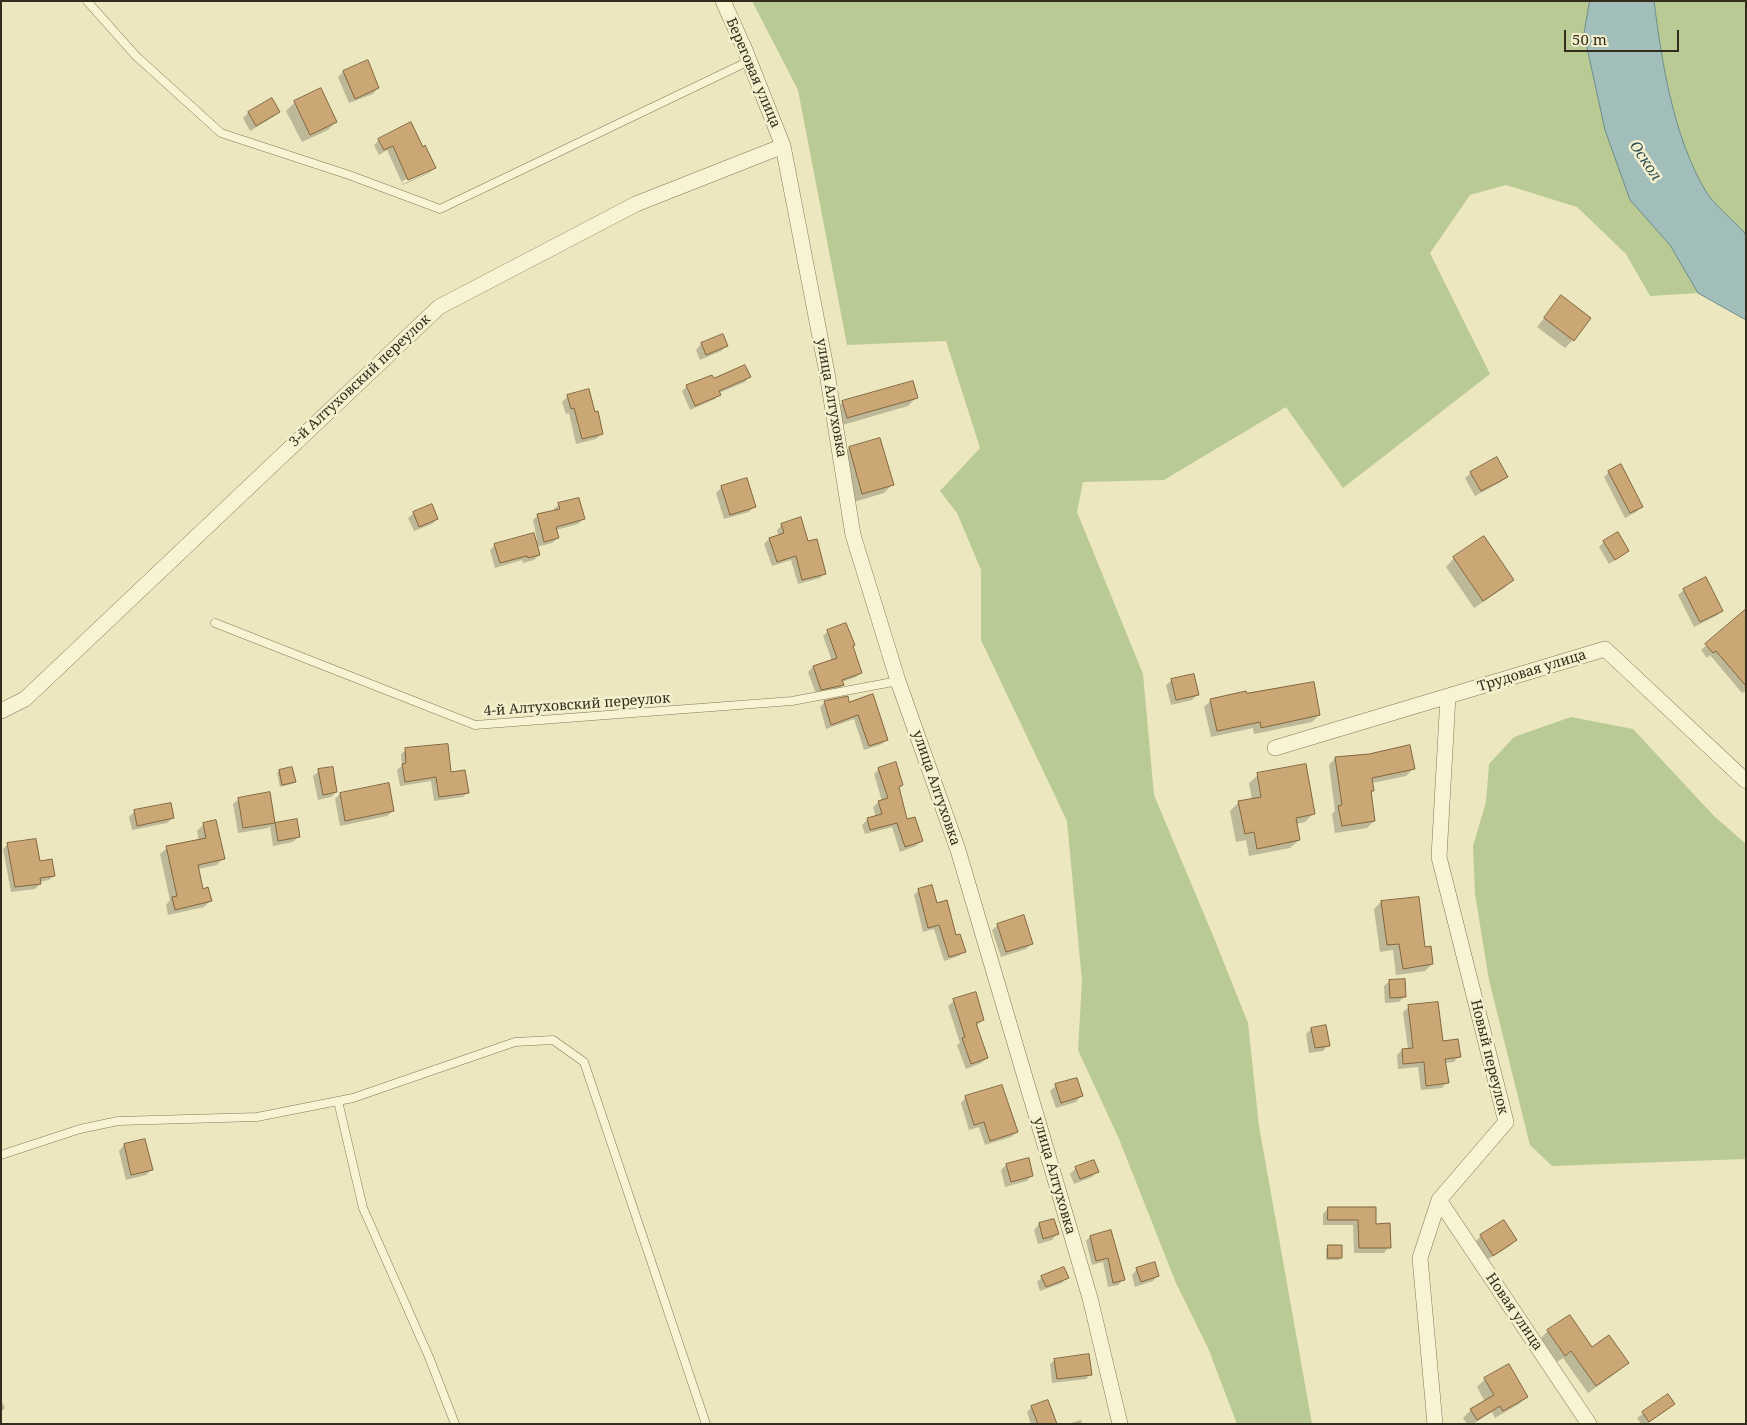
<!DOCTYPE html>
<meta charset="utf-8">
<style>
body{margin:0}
#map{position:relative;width:1747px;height:1425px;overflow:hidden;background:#ece7bf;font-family:"Noto Serif",serif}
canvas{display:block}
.frame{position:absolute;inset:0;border:2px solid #342c1c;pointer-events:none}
.scale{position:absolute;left:1564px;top:30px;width:115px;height:22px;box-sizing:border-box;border:2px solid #342c1c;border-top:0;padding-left:6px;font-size:15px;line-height:18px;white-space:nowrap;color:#342c1c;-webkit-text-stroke:4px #f4f0ce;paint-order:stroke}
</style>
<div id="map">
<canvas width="1747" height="1425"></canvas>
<div class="frame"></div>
<div class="scale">50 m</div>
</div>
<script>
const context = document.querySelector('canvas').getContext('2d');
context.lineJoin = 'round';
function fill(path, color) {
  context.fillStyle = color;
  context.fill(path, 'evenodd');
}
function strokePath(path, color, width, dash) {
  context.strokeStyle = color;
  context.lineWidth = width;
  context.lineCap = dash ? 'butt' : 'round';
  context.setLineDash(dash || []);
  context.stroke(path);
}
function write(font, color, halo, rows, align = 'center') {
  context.font = font + ' "Noto Serif",serif';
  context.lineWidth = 5;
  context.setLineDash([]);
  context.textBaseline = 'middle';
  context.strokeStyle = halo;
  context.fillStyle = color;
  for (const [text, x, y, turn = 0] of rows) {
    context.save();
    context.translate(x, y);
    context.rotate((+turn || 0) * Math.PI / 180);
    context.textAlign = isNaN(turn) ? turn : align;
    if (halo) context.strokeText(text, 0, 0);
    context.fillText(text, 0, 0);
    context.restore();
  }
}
const green = new Path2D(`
 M752 1H1590L1584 34 1605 130 1630 199 1670 245 1698 293 1650 296 1626 254 1577 207 1506 185 1470 195 1430 253 1490 374 1343 488 1286 407 1164 480 1083 482 1077 512 1143 674 1154 795 1214 938 1248 1023 1259 1126 1312 1424H1237L1208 1348 1176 1283 1119 1139 1078 1050 1082 981 1067 821 981 640V570L957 513 940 491 980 448 946 341 847 345 798 90Z
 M1654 1H1746V236L1744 232C1733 220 1712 203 1705 190 1672 133 1663 65 1654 1Z
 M1571 717 1633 729 1714 816 1746 844V1159L1552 1166 1530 1145 1489 980 1475 894 1473 846 1486 802 1489 764 1514 737Z`);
const water = new Path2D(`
 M1590 1H1654C1662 63 1673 135 1705 190 1712 203 1733 220 1744 232L1746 236V320L1698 293 1670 245 1630 200 1605 130 1584 34Z`);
const shadow = new Path2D(`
 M343 72 378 88 373 94 349 103 338 77Z
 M271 100 278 112 273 117 250 131 243 118 248 113Z
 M295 102 336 121 328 130 302 142 286 111Z
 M410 124 434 168 429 173 403 185 387 150 379 155 374 145 379 140ZM429 169V172L403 184 402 181Z
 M1561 297 1573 340 1565 348 1537 327Z
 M722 336 726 346 721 351 700 360 696 350 701 344Z
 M749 377 745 382 719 393V395L715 399 690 410 682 391 687 386 713 379Z
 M568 396 602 434 596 439 576 444 569 413 566 414 562 402Z
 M916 398 908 406 839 426 834 410 843 402Z
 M849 448 892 485 884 493 854 502 841 456Z
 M1609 472 1642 506 1636 512 1625 518 1604 477Z
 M1471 473 1506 477 1501 482 1475 496 1465 478Z
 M722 487 755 506 749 512 724 519 716 493Z
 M559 504 583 519 578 524 556 530 558 538 552 543 537 547 539 555 534 560 523 563 522 560 495 568 490 550 495 545 537 540 533 520 538 515 554 511V509Z
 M414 513 437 519 432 524 414 531 408 518Z
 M782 525 808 543 825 573 820 578 798 584 791 560 772 566 764 544 769 539 778 535 777 530Z
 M1604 542 1628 551 1622 556 1609 564 1599 547Z
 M1454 558 1512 580 1504 588 1474 608 1446 567Z
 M1684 590 1722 611 1716 616 1694 627 1678 595Z
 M1746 610V691L1742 693 1710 655 1707 658 1701 650Z
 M828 631 852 647 861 672 856 677 842 682 843 685 838 690 816 694 808 672 813 667 832 661 823 636Z
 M1172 680 1197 695 1192 700 1171 705 1166 685Z
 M1211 700 1319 715 1312 722 1254 734 1253 728 1211 737 1204 707Z
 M825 702 849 704 887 739 882 744 864 750 854 719 826 729 820 707Z
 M406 750 450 773 468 792 463 797 434 801 431 781 400 786 397 770 402 766 401 754Z
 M1335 758 1413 769 1406 776 1372 783 1373 790 1370 793 1374 821 1367 828 1335 833 1332 814 1335 811 1329 765Z
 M879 769 902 785 898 789 906 821 922 841 916 846 900 852 892 827 865 834 862 825 868 819 876 817 873 807 879 802 882 801 874 774Z
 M279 771 295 782 292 784 280 787 277 773Z
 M319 771 336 792 331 797 318 800 313 776Z
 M1258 775 1313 814 1305 822 1296 824 1299 840 1290 848 1249 856 1246 840 1236 842 1230 811 1239 802 1252 800 1249 783Z
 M269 794 274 825 276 824 298 837 293 842 273 846 270 826 268 828 238 833 233 804 239 799Z
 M340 794 393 811 387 816 340 826 335 799Z
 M135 811 173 818 167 823 132 830 129 817Z
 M215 822 223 858 217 865 198 869 202 890 211 900 204 907 168 915 166 905 170 900 160 854 167 848 199 841 197 831 203 825Z
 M8 844 39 862 54 876 49 880 39 882 40 884 35 889 11 892 3 849Z
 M919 890 936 904 964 951 959 956 944 961 934 929 923 932 914 895Z
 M1381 902 1424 949 1432 964 1425 971 1396 975 1393 950 1380 952 1374 909Z
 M998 925 1032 943 1026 949 1001 957 992 930Z
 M1390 981 1405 996 1399 1002 1385 1003 1384 986Z
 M954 1001 983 1020 976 1026 987 1058 981 1063 966 1069 957 1045 960 1043 948 1006Z
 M1409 1007 1442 1042 1459 1056 1454 1062 1445 1063 1447 1082 1442 1088 1421 1090 1418 1067 1398 1069 1397 1055 1402 1050 1408 1049 1403 1012Z
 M1311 1029 1328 1045 1323 1051 1309 1053 1306 1034Z
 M1056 1086 1081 1096 1076 1102 1056 1108 1050 1091Z
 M966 1097 1017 1132 1011 1137 985 1145 979 1127 969 1130 961 1103Z
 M124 1145 151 1170 146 1175 126 1180 119 1151Z
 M1006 1165 1032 1175 1027 1181 1005 1187 1001 1170Z
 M1076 1168 1097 1172 1092 1177 1074 1184 1070 1174Z
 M1328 1208 1375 1225 1389 1247 1384 1253H1354L1353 1225H1323V1214Z
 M1053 1220 1057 1234 1052 1240 1038 1244 1034 1230 1039 1224Z
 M1504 1222 1516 1240 1510 1246 1487 1260 1475 1242 1481 1236Z
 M1110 1231 1123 1280 1118 1285 1108 1287 1103 1262 1092 1265 1086 1241 1090 1237Z
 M1328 1247 1341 1258 1339 1260H1326V1249Z
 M1137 1269 1158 1276 1153 1281 1135 1287 1132 1275Z
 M1042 1277H1067L1062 1283 1040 1291 1037 1282Z
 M1548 1331 1592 1349 1627 1363 1620 1370 1588 1393 1563 1358 1557 1362 1541 1338Z
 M1055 1360 1091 1374 1086 1379 1052 1383 1050 1364Z
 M1509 1365 1527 1397 1519 1404 1495 1418 1492 1412 1473 1424H1467L1463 1418 1471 1410 1485 1402 1477 1387 1485 1379Z
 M1668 1396 1674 1404 1647 1424H1641L1637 1418Z
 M1 1400 5 1408 1 1412Z
 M1032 1407 1041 1424H1031L1027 1412Z
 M1081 1420 1082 1424H1068Z`);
const building = new Path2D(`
 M368 60 379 88 355 99 343 71Z
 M321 88 337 122 310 135 294 101Z
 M272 98 280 112 256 126 248 112Z
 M411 122 423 147 425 145 436 168 408 180 393 146 384 150 378 139Z
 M1561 295 1591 318 1574 341 1544 318Z
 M723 334 728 346 706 355 701 343Z
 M745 365 751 377 719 391 721 395 695 406 686 385 712 375 714 378Z
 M913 381 918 398 847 418 842 401Z
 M589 389 595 412 598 411 603 434 582 439 574 408 571 409 567 395Z
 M880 438 894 485 862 494 849 447Z
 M1497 457 1508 477 1481 491 1470 472Z
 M1621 464 1643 507 1630 513 1608 471Z
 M747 478 756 507 730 515 721 486Z
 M579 498 585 519 556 527 559 538 544 542 537 514 560 509 558 503Z
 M432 504 438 519 419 527 413 512Z
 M801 517 808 541 817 539 826 574 802 580 796 556 777 562 769 538 784 533 781 524Z
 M1618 532 1629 551 1615 560 1603 541Z
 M534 533 540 555 528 558 527 556 500 563 494 544Z
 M1484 536 1514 580 1483 601 1453 557Z
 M1706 577 1723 611 1700 622 1683 589Z
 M1746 609V686L1716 651 1713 653 1705 644Z
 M846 623 855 645 853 646 862 673 842 680 844 685 821 690 813 666 837 658 827 630Z
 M1194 674 1199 695 1176 700 1171 679Z
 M1314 682 1320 715 1261 728 1260 722 1217 731 1210 699 1246 691 1247 693Z
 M873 694 888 740 869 746 858 715 831 725 824 701 848 696 849 702Z
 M448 744 451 772 465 770 469 793 439 797 436 777 405 782 402 764 406 763 405 748Z
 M1410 745 1415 769 1372 778 1374 791H1371L1375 821 1342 826 1338 806 1342 805 1335 757 1369 754Z
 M896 762 903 785 899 787 907 819 915 817 923 841 905 847 897 823 870 830 867 818 882 814 878 801 888 798 878 768Z
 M1306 764 1315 814 1296 818 1300 840 1257 849 1254 832 1245 834 1238 801 1261 797 1257 773Z
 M292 767 296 782 282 785 279 770Z
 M333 767 337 792 323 795 318 769Z
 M389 783 394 811 345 821 340 793Z
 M270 792 275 823 243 828 238 798Z
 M171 803 174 818 137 826 134 810Z
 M297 819 300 837 278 841 275 823Z
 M216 820 225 859 198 865 203 889 208 887 212 901 175 910 172 897 177 896 166 846 206 838 203 823Z
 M36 839 40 861 52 859 55 876 40 878 41 884 15 887 7 843Z
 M932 885 937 903 947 900 956 935 960 934 966 952 949 957 939 925 928 928 918 889Z
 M1419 897 1425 947 1431 946 1433 964 1403 969 1399 944 1387 945 1381 901Z
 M1024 915 1033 944 1006 952 997 924Z
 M1405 979 1406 997 1390 998 1389 980Z
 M976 992 984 1020 976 1023 988 1058 971 1064 962 1038 965 1037 953 999Z
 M1438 1002 1443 1041 1458 1039 1461 1057 1445 1059 1449 1083 1426 1086 1424 1062 1403 1064 1402 1049 1413 1048 1408 1005Z
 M1326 1025 1330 1046 1315 1048 1311 1028Z
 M1077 1078 1083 1096 1061 1103 1055 1084Z
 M1002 1085 1018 1132 990 1141 984 1122 974 1125 965 1096Z
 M145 1139 153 1170 131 1175 124 1144Z
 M1029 1158 1033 1176 1011 1182 1006 1164Z
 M1094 1160 1099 1172 1080 1179 1075 1167Z
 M1328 1207H1376V1224L1390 1223 1391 1248H1359L1358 1220H1328Z
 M1054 1219 1059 1234 1043 1239 1039 1223Z
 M1504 1220 1517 1240 1493 1256 1480 1235Z
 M1111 1230 1125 1280 1113 1283 1108 1258 1096 1261 1090 1236Z
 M1328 1245H1342V1258H1328Z
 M1155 1262 1159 1276 1141 1282 1136 1268Z
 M1064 1267 1069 1278 1046 1287 1041 1276Z
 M1570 1315 1592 1347 1609 1335 1629 1363 1596 1386 1571 1351 1565 1356 1547 1330Z
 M1089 1354 1092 1375 1057 1379 1054 1359Z
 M1509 1364 1528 1397 1503 1411 1500 1406 1477 1420 1470 1409 1494 1395 1484 1378Z
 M1668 1394 1675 1404 1649 1422 1642 1412Z
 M1048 1400 1057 1424H1038L1031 1406Z`);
const service = new Path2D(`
 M87 1 136 56 221 133 349 175 440 209 749 61
 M215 623 475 725 792 701 898 681
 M338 1101 363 1208 429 1357 455 1424
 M1 1155 80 1129 118 1121 257 1117 353 1098 515 1042 553 1040 584 1062 706 1424`);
const minor = new Path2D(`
 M723 1 745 50 783 146 827 373 853 535 898 681 958 850 1090 1298 1120 1424
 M1 711 25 699 439 307 636 204 783 146
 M1275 748 1605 649 1746 781
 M1439 1200 1589 1424
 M1435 1424 1420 1258 1439 1200 1506 1122 1439 857 1448 696`);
const streetNames = [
 ["Береговая улица",753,73,67],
 ["3-й Алтуховский переулок",360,381,-43],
 ["улица Алтуховка",831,398,80],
 ["Трудовая улица",1532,671,-17],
 ["4-й Алтуховский переулок",577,705,-4],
 ["улица Алтуховка",936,788,71],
 ["Новый переулок",1489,1057,76],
 ["улица Алтуховка",1054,1176,74],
 ["Новая улица",1514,1312,56]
];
const waterNames = [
 ["Оскол",1645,161,56]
];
fill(green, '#baca94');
fill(water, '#a2bebb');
strokePath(water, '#6a8c89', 1);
fill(shadow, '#0003');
fill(building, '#caa775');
strokePath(building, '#83663e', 1);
strokePath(service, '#857758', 9);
strokePath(minor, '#857758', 16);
strokePath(service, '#f8f3d2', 8);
strokePath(minor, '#f8f3d2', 15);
write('14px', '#342c1c', '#f4f0ce', streetNames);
write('italic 15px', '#2c4f54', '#f4f0ce', waterNames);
</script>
